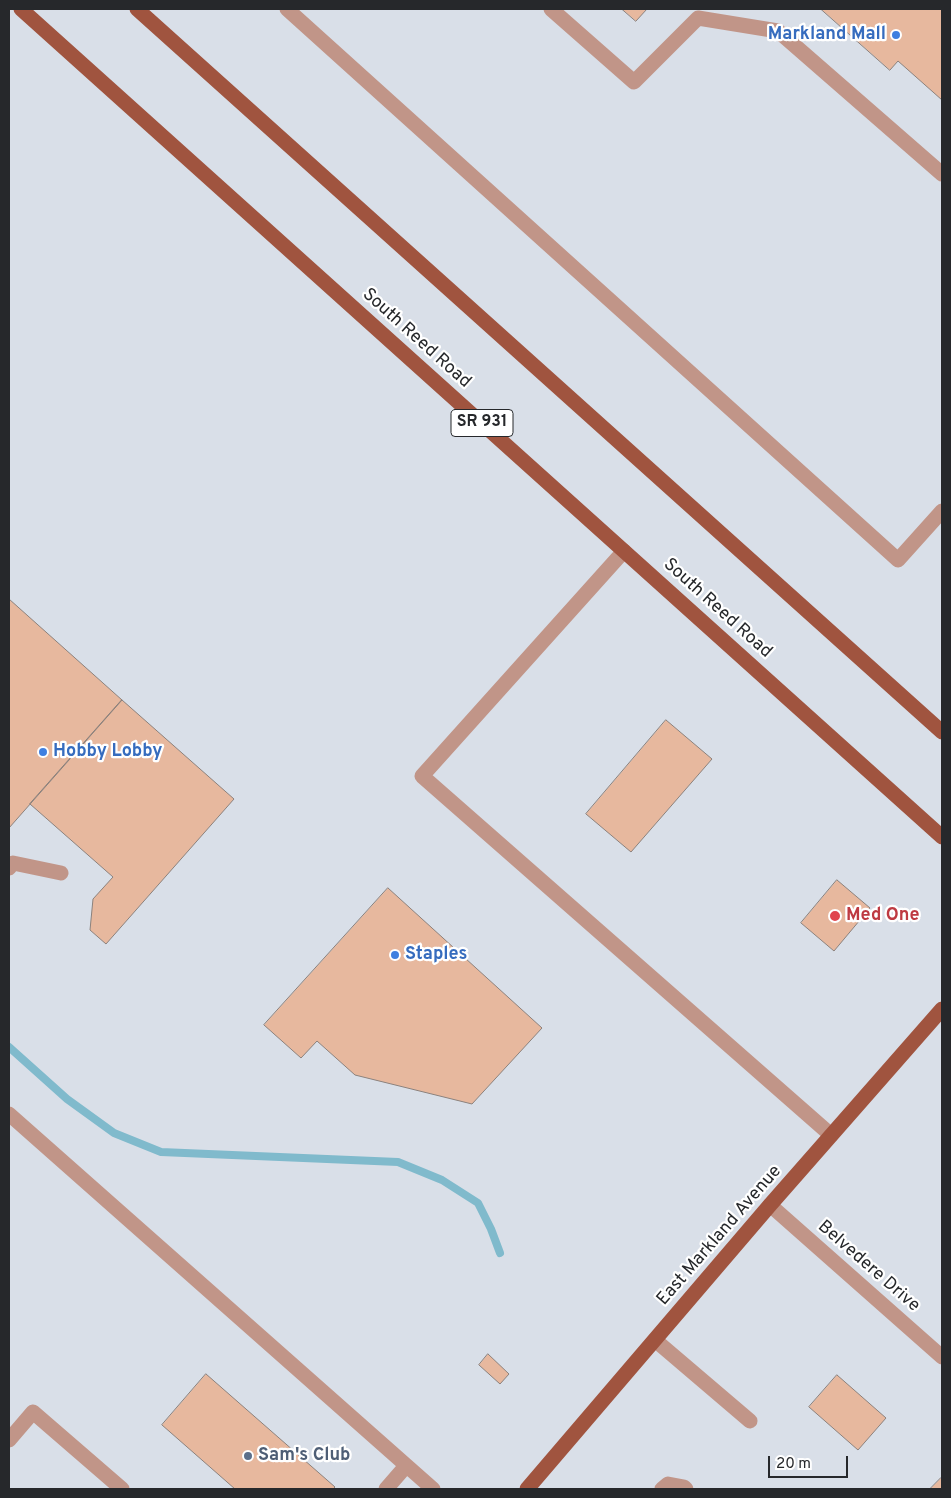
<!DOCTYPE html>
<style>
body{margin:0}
#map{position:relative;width:951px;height:1498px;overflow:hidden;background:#d9dfe8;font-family:Overpass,sans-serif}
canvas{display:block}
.frame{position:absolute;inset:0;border:10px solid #26282b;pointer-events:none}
.scale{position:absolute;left:768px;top:1456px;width:80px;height:22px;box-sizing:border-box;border:2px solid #26282b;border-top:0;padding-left:6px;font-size:15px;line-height:18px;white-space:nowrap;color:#26282b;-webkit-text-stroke:4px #fff;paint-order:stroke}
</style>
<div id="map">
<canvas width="951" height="1498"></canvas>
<div class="frame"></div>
<div class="scale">20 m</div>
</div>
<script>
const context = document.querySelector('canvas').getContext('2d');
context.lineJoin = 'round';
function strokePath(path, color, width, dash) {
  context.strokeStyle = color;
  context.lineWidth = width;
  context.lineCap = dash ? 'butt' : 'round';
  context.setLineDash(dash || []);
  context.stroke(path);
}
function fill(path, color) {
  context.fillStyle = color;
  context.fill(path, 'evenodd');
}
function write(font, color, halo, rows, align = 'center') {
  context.font = font + ' Overpass,sans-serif';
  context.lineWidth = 4.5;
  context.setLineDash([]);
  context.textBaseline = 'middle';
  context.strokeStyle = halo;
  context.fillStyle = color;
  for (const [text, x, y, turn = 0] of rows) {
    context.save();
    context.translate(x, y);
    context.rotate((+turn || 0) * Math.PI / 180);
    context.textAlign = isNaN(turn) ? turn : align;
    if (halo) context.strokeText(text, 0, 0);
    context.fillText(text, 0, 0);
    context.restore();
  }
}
const stream = new Path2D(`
 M9 1047 67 1099 114 1133 161 1152 398 1162 442 1180 478 1203 491 1229 500 1253`);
const building = new Path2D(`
 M622 9H647L636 21Z
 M821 9H942V100L898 61 890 70Z
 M9 599 122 700 9 828Z
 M122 700 234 799 106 944 90 930 93 899 113 877 30 804Z
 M666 720 712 759 631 852 586 814Z
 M837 880 870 908 834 951 801 923Z
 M388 888 542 1028 472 1104 355 1075 317 1041 301 1058 264 1025Z
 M488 1354 509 1374 500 1384 479 1365Z
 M206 1374 335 1487 333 1489H235L162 1425Z
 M837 1375 886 1418 858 1450 809 1407Z
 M941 1478 942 1479V1489H930Z`);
const minor = new Path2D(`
 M287 9 898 560 942 511
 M551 9 634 82 698 18 778 31 942 174
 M624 551 422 776 831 1135
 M9 868 13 863 61 873
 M9 1114 433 1489
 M770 1205 942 1357
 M655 1340 750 1421
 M9 1440 33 1412 122 1489
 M386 1489 406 1466
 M662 1489 668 1484 684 1487 686 1489`);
const major = new Path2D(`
 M21 9 942 837
 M137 9 942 732
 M527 1489 770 1205 942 1009`);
const markers = [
 [896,35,5,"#3f7fe0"],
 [43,752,5,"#3f7fe0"],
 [835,916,6,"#e0444e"],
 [395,955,5,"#3f7fe0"],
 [248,1456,5,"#5c6f8a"]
];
const shields = [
 [482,423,62]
];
const shieldNames = [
 ["SR 931",482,423]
];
const shopNames = [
 ["Markland Mall",886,35,"right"],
 ["Hobby Lobby",53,752],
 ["Staples",405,955]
];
const streetNames = [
 ["South Reed Road",416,339,42],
 ["South Reed Road",717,609,42],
 ["East Markland Avenue",720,1236,-49],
 ["Belvedere Drive",868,1267,41]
];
const healthNames = [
 ["Med One",846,916]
];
const serviceNames = [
 ["Sam's Club",258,1456]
];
strokePath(stream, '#80bacc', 8);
fill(building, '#e7b89e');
strokePath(building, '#8b817c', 1);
strokePath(minor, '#c19588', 15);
strokePath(major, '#a0543f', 15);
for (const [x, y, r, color] of markers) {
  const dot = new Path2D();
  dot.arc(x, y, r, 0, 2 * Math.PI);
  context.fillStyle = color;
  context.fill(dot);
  strokePath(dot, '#fff', 2);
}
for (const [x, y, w] of shields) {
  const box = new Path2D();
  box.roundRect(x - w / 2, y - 13.5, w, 27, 4);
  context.fillStyle = '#fff';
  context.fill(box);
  strokePath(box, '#26282b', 1);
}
write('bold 16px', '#26282b', null, shieldNames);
write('bold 18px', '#366cbe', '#fff', shopNames, 'left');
write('18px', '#26282b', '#fff', streetNames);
write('bold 18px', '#be3a42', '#fff', healthNames, 'left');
write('bold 18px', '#4e5e75', '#fff', serviceNames, 'left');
</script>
